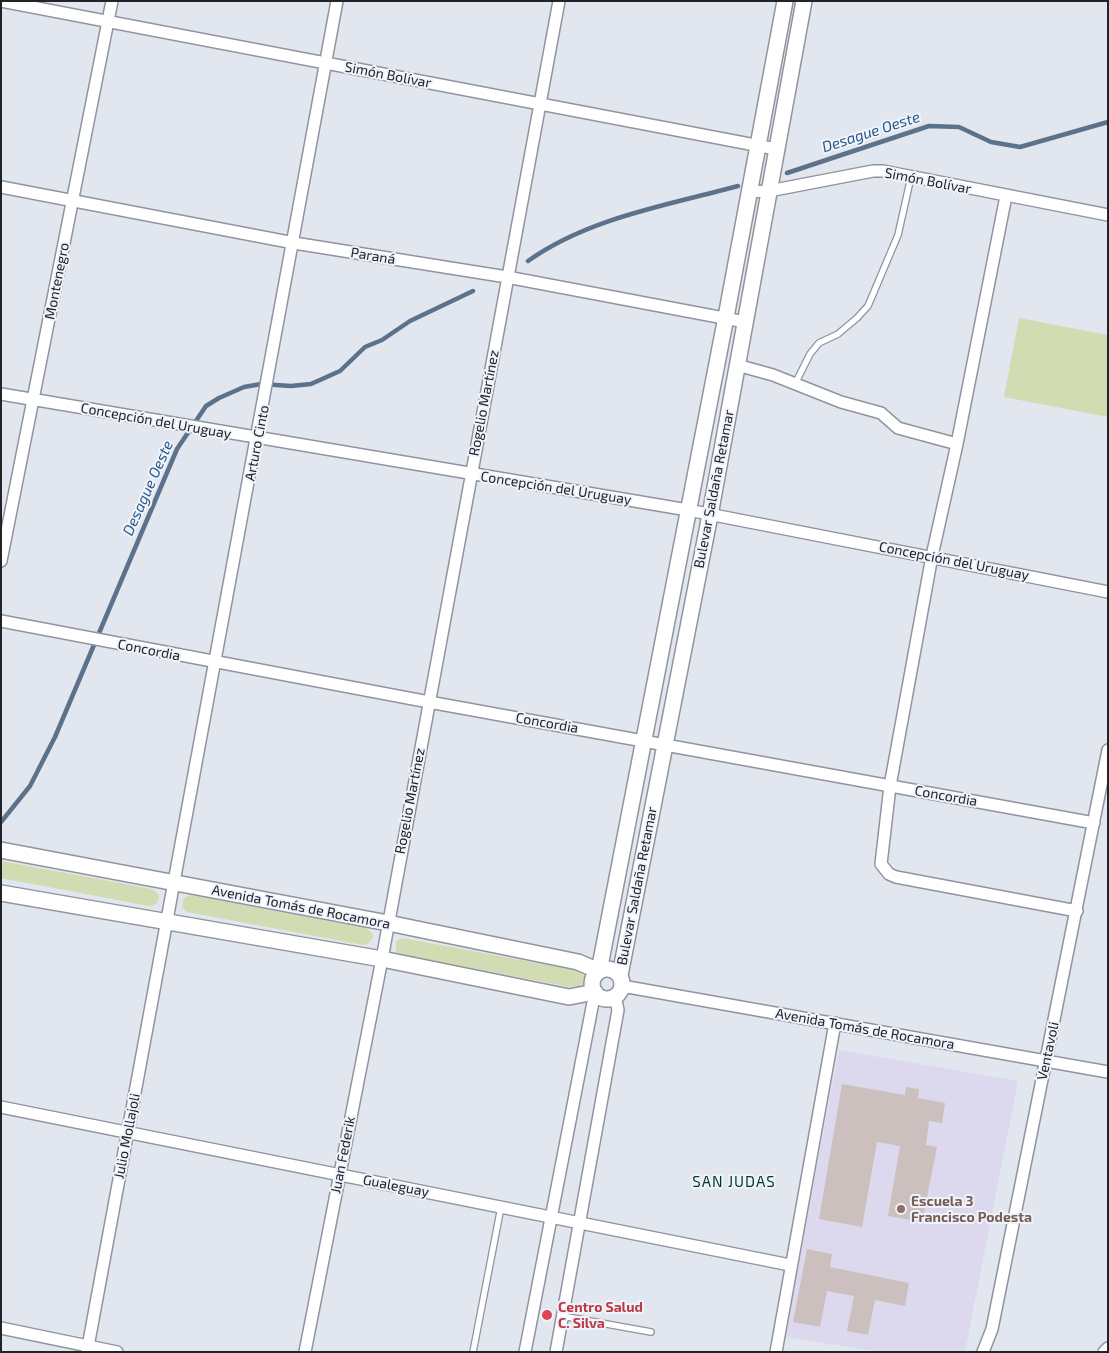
<!DOCTYPE html>
<meta charset="utf-8">
<style>
body{margin:0}
#map{position:relative;width:1109px;height:1353px;overflow:hidden;background:#e1e6ef;font-family:"Exo 2",sans-serif}
canvas{display:block}
.frame{position:absolute;inset:0;border:2px solid #222327;pointer-events:none}
</style>
<div id="map">
<canvas width="1109" height="1353"></canvas>
<div class="frame"></div>
</div>
<script>
const context = document.querySelector('canvas').getContext('2d');
context.lineJoin = 'round';
function fill(path, color) {
  context.fillStyle = color;
  context.fill(path, 'evenodd');
}
function strokePath(path, color, width, dash) {
  context.strokeStyle = color;
  context.lineWidth = width;
  context.lineCap = dash ? 'butt' : 'round';
  context.setLineDash(dash || []);
  context.stroke(path);
}
function write(font, color, halo, rows, align = 'center') {
  context.font = font + ' "Exo 2",sans-serif';
  context.lineWidth = 4;
  context.setLineDash([]);
  context.textBaseline = 'middle';
  context.strokeStyle = halo;
  context.fillStyle = color;
  for (const [text, x, y, turn = 0] of rows) {
    context.save();
    context.translate(x, y);
    context.rotate((+turn || 0) * Math.PI / 180);
    context.textAlign = isNaN(turn) ? turn : align;
    if (halo) context.strokeText(text, 0, 0);
    context.fillText(text, 0, 0);
    context.restore();
  }
}
const education = new Path2D(`
 M839 1050 1018 1081 965 1352H882L785 1337Z`);
const green = new Path2D(`
 M1019 318 1108 335V417L1004 397Z
 M1 861 152 889 159 895C159 902 156 906 149 906L1 878Z
 M190 895 366 928 373 934V938L368 944 363 945 187 912 182 907 184 898Z
 M403 938 579 971 585 977V981L581 987 575 988 399 954 396 952V941Z`);
const stream = new Path2D(`
 M787 173 929 126 959 127 991 142 1020 147 1108 122
 M528 261C588 218 668 205 738 186
 M1 822 30 786 55 737 177 449 206 406 219 398 244 387 261 384 291 386 311 384 340 371 365 347 382 340 410 321 473 291`);
const building = new Path2D(`
 M842 1084 905 1095 906 1087 919 1089 918 1098 945 1103 942 1123 929 1121 926 1145 937 1147 922 1222 888 1216 900 1146 877 1142 862 1227 819 1219Z
 M807 1249 832 1254 830 1267 909 1283 905 1306 875 1300 868 1335 847 1331 854 1296 827 1291 820 1327 793 1322Z`);
const lane = new Path2D(`
 M795 384 810 354 819 343 838 334 857 318 868 306 898 235 911 177
 M562 1316 651 1332
 M473 1352 501 1207`);
const street = new Path2D(`
 M1 1 776 149
 M1 187 294 243 507 277 745 322
 M748 192 769 191 873 171H883L1108 215
 M1006 196 957 444 932 556 890 786 881 864 889 874 896 877 1077 911
 M737 365 773 375 841 402 881 413 898 428 957 444
 M1 394 688 510 1108 592
 M1 561 112 1
 M1 621 429 702 1094 823
 M622 986 1108 1072
 M1 1107 790 1265
 M1 1328 117 1352
 M87 1352 337 1
 M305 1352 382 959 559 1
 M525 1352 595 992
 M556 1352 618 1010 615 996
 M776 1352 835 1023
 M983 1352 992 1329 1108 750
 M1104 1352 1108 1348`);
const secondary = new Path2D(`
 M1 850 388 923 578 962 599 971 726 317 785 1
 M1 893 382 959 569 997 595 992
 M592 984a15 15 0 1 1 30 0a15 15 0 1 1-30 0Z
 M620 975 710 515 804 1`);
const markers = [
 [901,1209,5,"#8d6e63"],
 [547,1315,6,"#e0444e"]
];
const streetNames = [
 ["Simón Bolívar",388,75,11],
 ["Simón Bolívar",928,181,11],
 ["Paraná",373,256,9],
 ["Montenegro",57,281,-79],
 ["Rogelio Martínez",484,403,-79],
 ["Concepción del Uruguay",156,421,10],
 ["Arturo Cinto",257,443,-79],
 ["Concepción del Uruguay",556,488,9],
 ["Bulevar Saldaña Retamar",714,489,-79],
 ["Concepción del Uruguay",954,561,11],
 ["Concordia",149,650,11],
 ["Concordia",547,723,10],
 ["Concordia",946,796,10],
 ["Rogelio Martínez",410,801,-79],
 ["Bulevar Saldaña Retamar",637,886,-79],
 ["Avenida Tomás de Rocamora",301,907,11],
 ["Avenida Tomás de Rocamora",865,1029,10],
 ["Ventavoli",1048,1051,-78],
 ["Julio Mollajoli",127,1136,-79],
 ["Juan Federik",343,1155,-79],
 ["Gualeguay",396,1186,11]
];
const educationNames = [
 ["Escuela 3",911,1201],
 ["Francisco Podesta",911,1217]
];
const healthNames = [
 ["Centro Salud",558,1307],
 ["C. Silva",558,1323]
];
const waterNames = [
 ["Desague Oeste",871,132,-18],
 ["Desague Oeste",148,488,-66]
];
const neighbourhoodNames = [
 ["SAN JUDAS",734,1182]
];
fill(education, '#dcd9ef');
fill(green, '#d2dcb2');
strokePath(stream, '#5b728a', 4.5);
fill(building, '#cbc0bd');
strokePath(lane, '#90949c', 8);
strokePath(street, '#90949c', 14);
strokePath(secondary, '#90949c', 18);
strokePath(lane, '#fff', 5.5);
strokePath(street, '#fff', 11);
strokePath(secondary, '#fff', 15);
for (const [x, y, r, color] of markers) {
  const dot = new Path2D();
  dot.arc(x, y, r, 0, 2 * Math.PI);
  context.fillStyle = color;
  context.fill(dot);
  strokePath(dot, '#eff3fc', 2);
}
write('14px', '#222327', '#eff3fc', streetNames);
write('bold 14px', '#785e54', '#eff3fc', educationNames, 'left');
write('bold 14px', '#be3a42', '#eff3fc', healthNames, 'left');
write('italic 15px', '#285986', '#eff3fc', waterNames);
context.letterSpacing = '1px';
write('15px', '#00392c', '#eff3fc', neighbourhoodNames);
context.letterSpacing = '0px';
</script>
